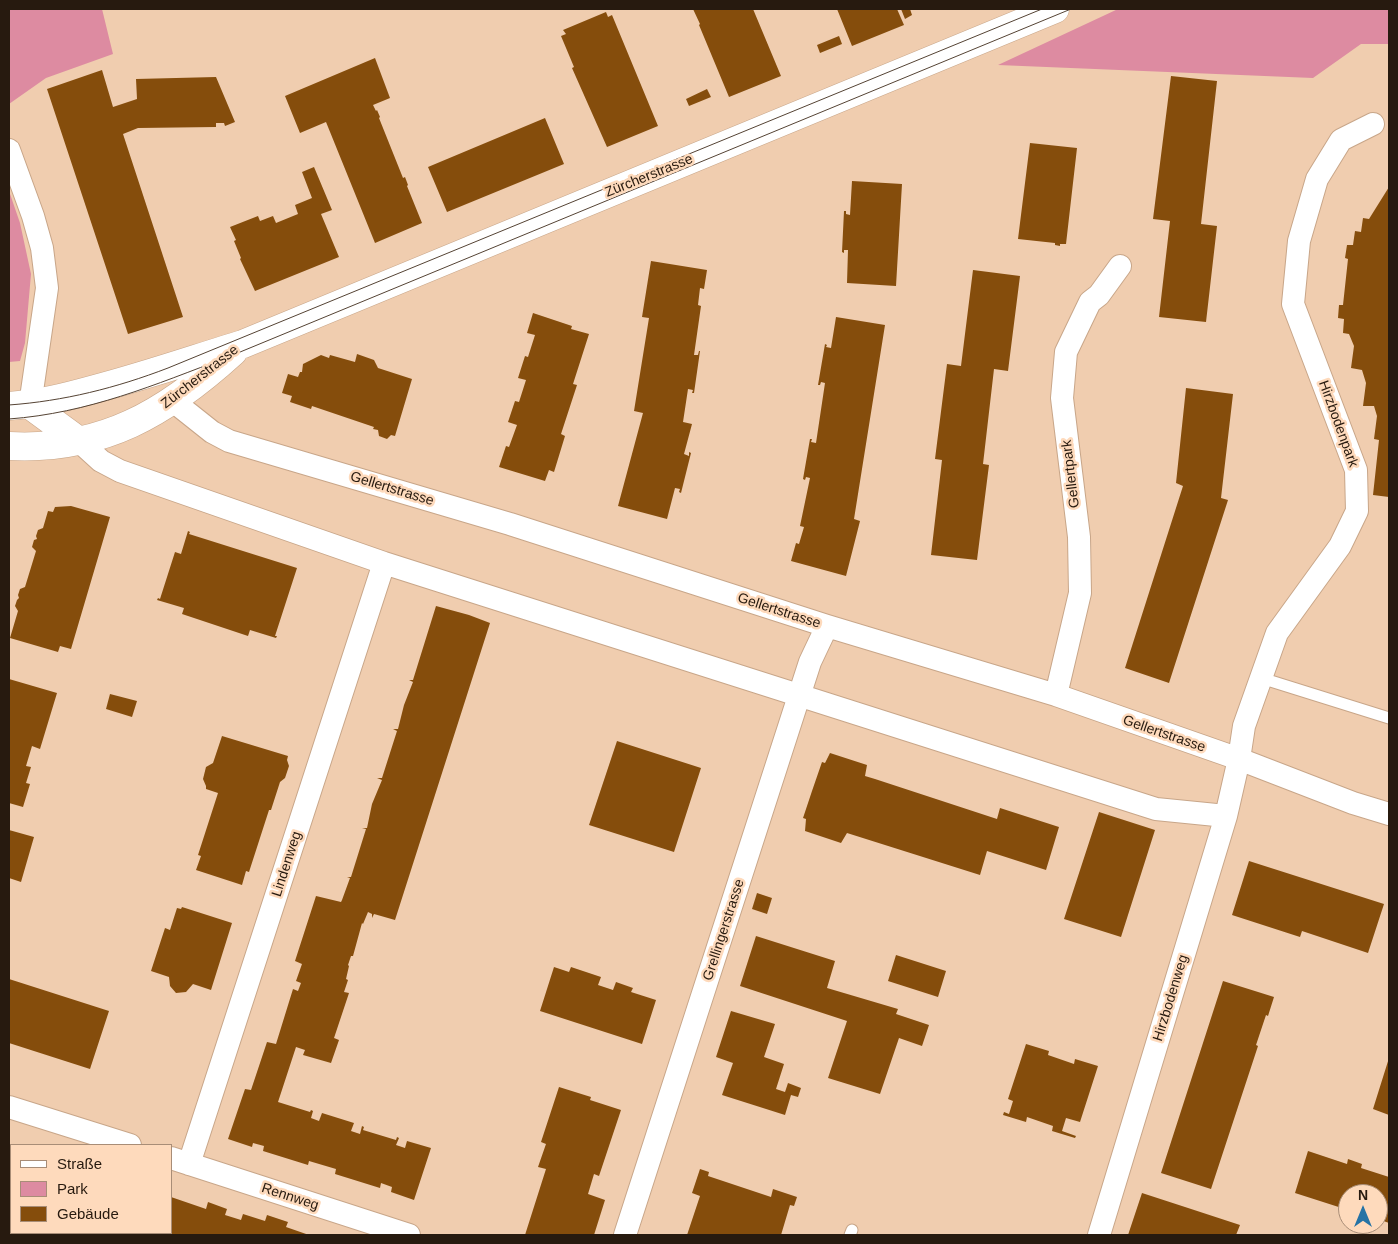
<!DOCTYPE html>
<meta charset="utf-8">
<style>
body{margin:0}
#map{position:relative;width:1398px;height:1244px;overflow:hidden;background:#f0cdaf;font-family:Helvetica,sans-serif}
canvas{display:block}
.frame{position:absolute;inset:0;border:10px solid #271a0f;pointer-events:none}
.legend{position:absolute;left:10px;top:1144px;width:162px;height:90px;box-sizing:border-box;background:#fedabc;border:1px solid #a88d77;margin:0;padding:6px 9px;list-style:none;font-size:15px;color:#271a0f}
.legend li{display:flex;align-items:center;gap:10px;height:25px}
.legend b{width:25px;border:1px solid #a88d77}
.north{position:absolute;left:1338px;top:1184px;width:50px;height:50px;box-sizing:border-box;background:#fedabc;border:1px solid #a88d77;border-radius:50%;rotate:0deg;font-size:14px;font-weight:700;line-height:20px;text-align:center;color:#271a0f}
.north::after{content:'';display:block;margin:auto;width:18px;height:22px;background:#2673a5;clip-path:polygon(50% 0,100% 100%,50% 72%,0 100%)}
</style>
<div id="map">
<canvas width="1398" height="1244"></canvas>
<div class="frame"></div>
<ul class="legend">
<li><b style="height:6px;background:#fff"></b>Straße</li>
<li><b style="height:14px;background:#dd8ba1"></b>Park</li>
<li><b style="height:14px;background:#854d0c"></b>Gebäude</li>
</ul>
<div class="north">N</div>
</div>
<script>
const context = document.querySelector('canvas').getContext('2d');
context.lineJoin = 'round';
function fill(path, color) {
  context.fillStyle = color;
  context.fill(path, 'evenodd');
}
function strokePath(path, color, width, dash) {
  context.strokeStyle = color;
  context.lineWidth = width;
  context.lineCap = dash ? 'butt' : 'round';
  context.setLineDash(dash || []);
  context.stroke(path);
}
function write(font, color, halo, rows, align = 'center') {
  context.font = font + ' Helvetica,sans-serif';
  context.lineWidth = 5;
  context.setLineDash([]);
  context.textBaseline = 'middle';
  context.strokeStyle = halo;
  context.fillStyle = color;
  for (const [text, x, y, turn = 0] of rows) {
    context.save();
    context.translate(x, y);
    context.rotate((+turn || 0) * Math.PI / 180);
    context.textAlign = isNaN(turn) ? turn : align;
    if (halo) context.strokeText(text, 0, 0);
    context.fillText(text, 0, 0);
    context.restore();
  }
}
const green = new Path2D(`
 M9 9H102L113 54 46 78 9 104Z
 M1118 9H1389V44H1361L1313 78 998 65Z
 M9 191 20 223 31 274 25 343 20 361 9 362Z`);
const building = new Path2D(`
 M693 9H753L781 76 729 97 699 25 700 24Z
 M837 9H897L904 25 852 46Z
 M901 9H910L912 15 905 19Z
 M606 12 608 17 612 15 658 126 607 147 572 68 574 67 561 36 566 34 563 30Z
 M839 36 842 44 820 53 817 45Z
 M375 58 390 98 373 105 376 111 377 110 380 117 379 118 403 178 405 177 408 185 407 186 422 223 375 243 326 122 300 133 285 96Z
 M102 70 113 107 137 99 136 79 216 77 235 122 225 126 224 123H216V127L138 128 123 134 183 317 128 334 47 89Z
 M1171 76 1217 81 1201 224 1217 226 1206 322 1159 317 1170 221 1153 219Z
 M707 89 711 97 689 106 686 99Z
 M545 118 564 164 447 212 428 167Z
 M1030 143 1077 148 1066 244H1060V246L1055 245V243L1018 239Z
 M314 167 332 210 321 214 339 257 255 291 240 259 241 258 234 241 236 240 230 227 258 216 260 221 273 216 276 223 298 214 295 205 312 198 302 172Z
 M852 181 902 184 896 286 847 283 848 250H844V253L842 252 844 211H846V214L850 215Z
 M1389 187V497L1373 495 1379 440 1374 439 1377 416 1374 406H1363L1366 383 1362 370 1351 368 1354 346 1349 334 1343 333 1344 319 1338 318 1339 305H1343L1348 259 1345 258 1347 245H1353L1355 231 1361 232 1363 218 1369 219Z
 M651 261 707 270 704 289 700 288 698 305 701 306 694 355H698L699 351H700L694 393H692L693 390 688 389 683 422 692 424 684 454 689 456V452L691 453 681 493 679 492 680 489 675 488 667 519 618 506 643 413 634 411 649 318 642 317Z
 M973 270 1020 276 1008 371 994 369 983 464 989 465 977 560 931 555 942 460 935 459 947 364 961 366Z
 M533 313 572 326 571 329 589 334 573 384 577 385 561 434 565 436 554 472 549 470 545 481 499 467 506 446 509 447 517 425 508 422 515 401 519 402 526 380 518 378 525 356 528 357 535 335 527 333Z
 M836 317 885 325 854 519 860 521 846 576 791 561 796 543 799 544 804 527 800 526 810 478 806 477 805 480 803 479 810 439H812L811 442 816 443 825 383 821 382 820 385H818L825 344 827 345 826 347 831 348Z
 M357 354 374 360 378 368 412 379 395 436 391 435 387 439 379 436 378 430 373 429 374 427 312 406 311 409 290 402 292 396 282 393 288 374 298 377 300 372H302L303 364 321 355 329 358 330 355 355 362Z
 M1186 388 1233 394 1221 498 1228 500 1169 683 1125 668 1183 486 1176 483Z
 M71 506 110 517 71 649 60 646 58 652 10 638 18 611 15 606 17 600 19 598 18 595 20 589 25 587 36 551 32 547 34 540 37 539 36 536 38 530 43 528 48 511 53 512 55 507Z
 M188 531 190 532 189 534 297 568 275 636H277L276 638 250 630 248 636 182 614 184 608 157 600 158 598 160 599 175 552 181 554Z
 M436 606 469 615 490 623 395 920 374 914 372 918V914L368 912 363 924 362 923 353 956H351L348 965 349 966 346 979 348 980 344 992 349 993 334 1038 339 1040 331 1063 303 1055 305 1050 296 1047 278 1102 310 1112 311 1110 313 1111 311 1118 319 1121 322 1113 354 1123 351 1131 360 1134 362 1126 364 1127 363 1130 396 1140 397 1137 399 1138 396 1145 405 1148 407 1141 431 1148 414 1200 391 1192 392 1187 381 1183 380 1188 335 1174 336 1169 309 1161 308 1165 263 1151 264 1146 253 1143 252 1147 228 1139 245 1089 251 1090 267 1042 276 1044 293 989 298 991 301 983 296 981 302 964 295 961 316 896 341 902 342 900 350 878 347 877H351L366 829 362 828H367L372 804 382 780 377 778H382L397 731 393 729H398L404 705 413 682 409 680H413Z
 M9 679 57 693 40 749 32 746 26 766 31 767 26 783 30 784 23 807 9 803Z
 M110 694 137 701 132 717 106 709Z
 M222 736 288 756 287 760 289 766 285 778 280 782 271 810H269L249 872 246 871 242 885 196 870 201 856 198 855 218 793 206 789V786L203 779 206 767 213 763Z
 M617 741 701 768 674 852 589 825Z
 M830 753 867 765 865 776 875 779 997 819 1000 808 1059 827 1046 870 987 851 980 875 847 833 841 843 805 831 806 819 803 818 812 791 822 762 825 763Z
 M1099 812 1155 830 1121 937 1064 919Z
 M9 830 34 837 21 882 9 878Z
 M1249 861 1384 904 1368 953 1302 931 1300 937 1232 915Z
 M757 893 772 898 767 914 752 909Z
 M182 907 232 923 211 990 193 984 186 992 176 993 170 986 169 977 151 971 165 928 170 930 177 908 181 909Z
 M756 936 835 961 827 988 898 1009 896 1014 929 1025 922 1046 899 1038 880 1094 828 1078 847 1021 740 986Z
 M896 955 946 971 938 997 888 981Z
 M554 967 569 972 571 967 601 977 598 985 613 990 616 982 633 988 631 992 656 1000 642 1044 540 1011Z
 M9 979 109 1011 90 1069 9 1043Z
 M1223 981 1274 997 1268 1016 1266 1015 1256 1045 1258 1046 1211 1189 1161 1173Z
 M731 1011 775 1024 764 1057 784 1064 776 1089 785 1092 788 1083 801 1088 798 1097 791 1095 785 1115 722 1095 733 1063 716 1057Z
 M1026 1044 1049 1051 1048 1055 1074 1064 1075 1059 1098 1066 1080 1122 1066 1118 1062 1131 1076 1136 1075 1138 1052 1131 1053 1126 1027 1117 1026 1122 1003 1115 1004 1112 1009 1114 1013 1101 1008 1099Z
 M1389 1058V1115L1373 1109Z
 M559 1087 591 1097 590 1100 621 1110 599 1176 594 1174 588 1194 605 1200 594 1235H525L546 1169 538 1167 546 1144 541 1142Z
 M1308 1151 1347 1164 1348 1159 1362 1164 1361 1168 1389 1177V1223L1378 1219V1194H1348V1210L1295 1193Z
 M11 1169V1206L9 1205V1176Z
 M700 1169 709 1172 708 1176 771 1197 773 1189 797 1197 794 1206 790 1205 781 1235H687L700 1196 692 1193Z
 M1142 1193 1185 1207 1240 1225 1236 1235H1128Z
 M171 1197 206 1209 208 1202 227 1209 225 1215 241 1220 243 1214 265 1221 267 1215 288 1222 286 1227 309 1235H103L104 1233H171Z`);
const service = new Path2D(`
 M1261 678 1389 718
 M850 1235 852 1230`);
const minor = new Path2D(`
 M9 150 33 216 42 248 47 288 30 405
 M173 401 212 432 229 441 510 524 827 626 1056 695 1239 759 1353 803 1389 814
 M79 441 101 461 120 471 384 563 1156 809 1226 816
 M1056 695 1080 593 1079 537 1062 398 1066 352 1090 302 1099 295 1120 266
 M9 1107 130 1145
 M171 1158 409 1235
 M189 1164 384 563
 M625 1235 810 662 827 626
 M1099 1235 1226 816 1239 759 1244 726 1277 633 1340 546 1357 511 1356 470 1293 304 1299 241 1317 179 1341 140 1373 124`);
const secondary = new Path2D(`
 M30 405 79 441
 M9 406C39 404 66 397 95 389 145 376 194 359 243 344L1055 9
 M9 446C102 451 166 413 233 352`);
const tram = new Path2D(`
 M9 405C64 401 116 388 168 368L1042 9
 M9 419C89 413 154 385 228 357L1071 9`);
const streetNames = [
 ["Zürcherstrasse",649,176,-22],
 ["Zürcherstrasse",200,377,-38],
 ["Hirzbodenpark",1338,424,70],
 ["Gellertpark",1071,474,-97],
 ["Gellertstrasse",392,489,17],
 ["Gellertstrasse",779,611,18],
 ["Gellertstrasse",1164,734,19],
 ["Lindenweg",287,864,-72],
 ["Grellingerstrasse",724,930,-72],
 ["Hirzbodenweg",1171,998,-73],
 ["Rennweg",290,1197,18]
];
fill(green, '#dd8ba1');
fill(building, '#854d0c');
strokePath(service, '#c8a689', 13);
strokePath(minor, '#c8a689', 24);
strokePath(secondary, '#c8a689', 29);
strokePath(service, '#fff', 11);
strokePath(minor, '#fff', 22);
strokePath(secondary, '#fff', 28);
strokePath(tram, '#554334', 1);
write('14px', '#271a0f', '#fedabc', streetNames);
</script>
